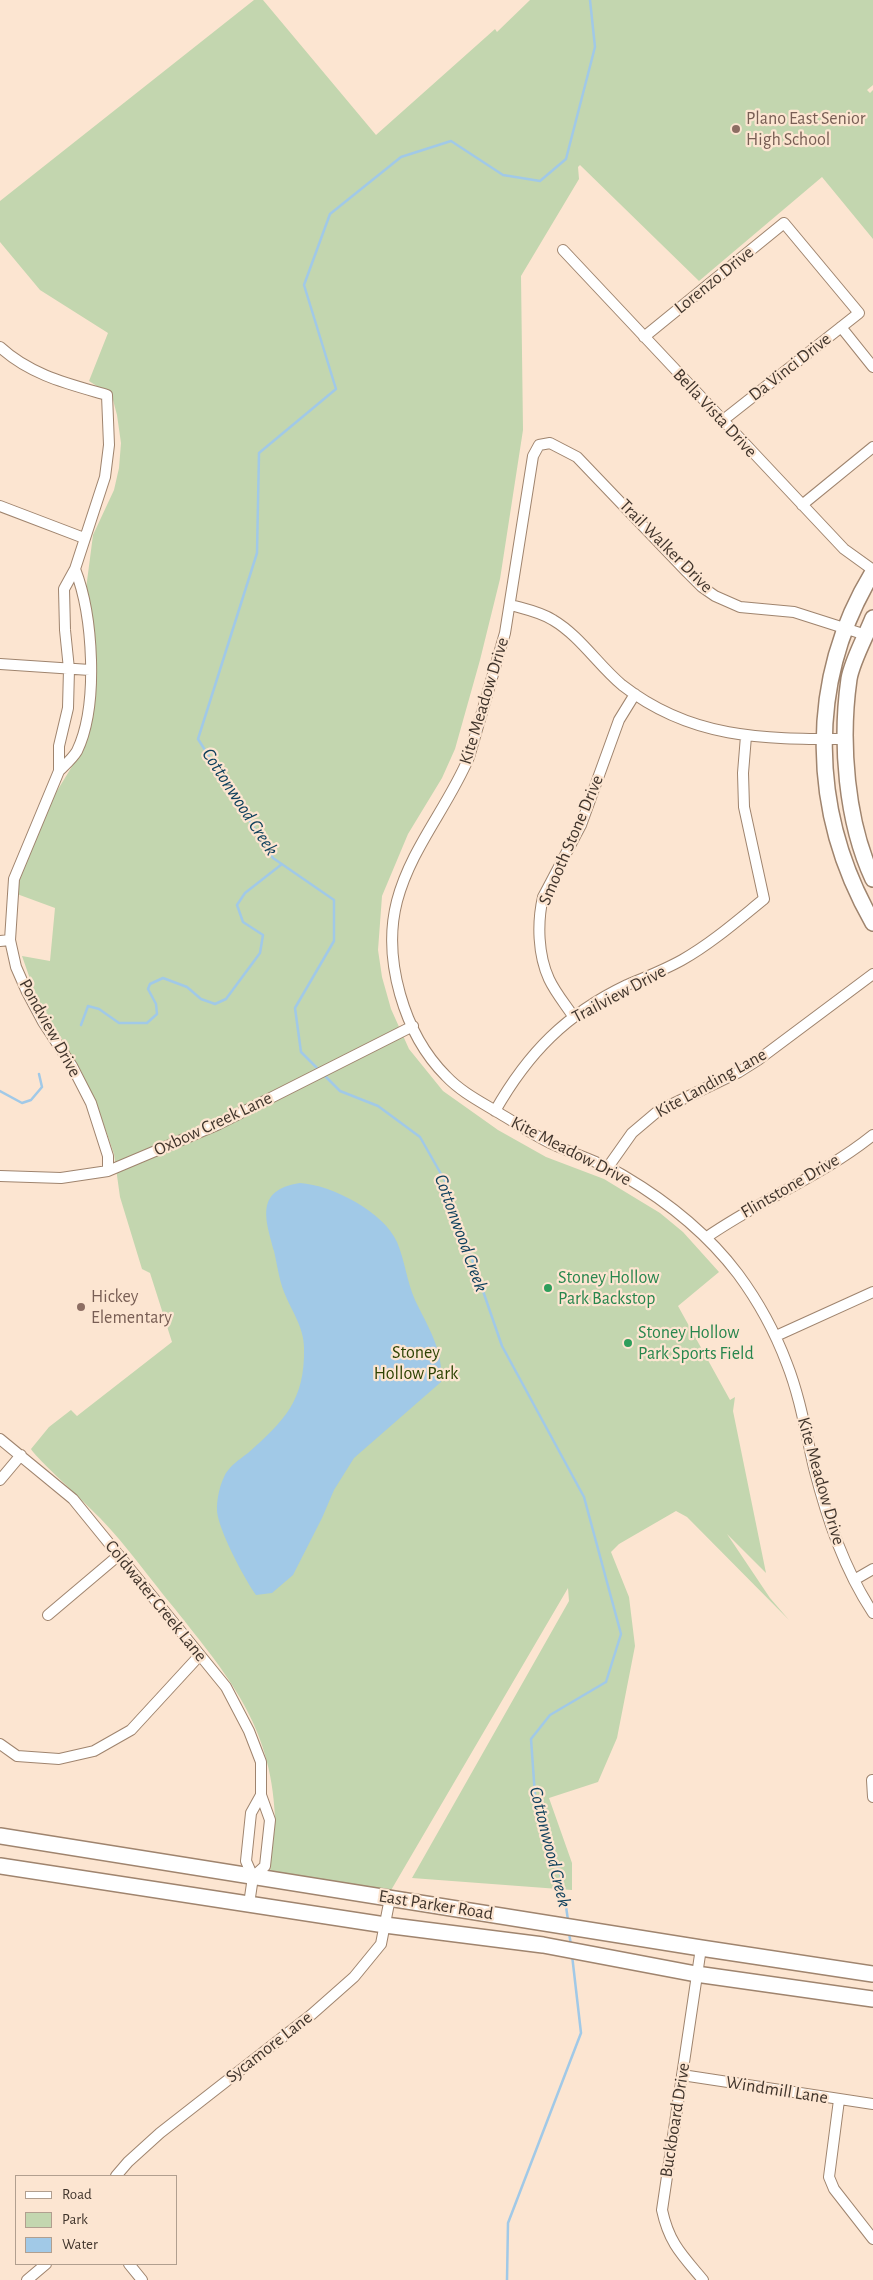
<!DOCTYPE html>
<style>
body{margin:0}
#map{position:relative;width:873px;height:2280px;overflow:hidden;background:#fce5d1;font-family:"Alegreya Sans",sans-serif}
canvas{display:block}
.legend{position:absolute;left:15px;top:2175px;width:162px;height:90px;box-sizing:border-box;background:#fce5d1;border:1px solid #b19f8f;margin:0;padding:6px 9px;list-style:none;font-size:15px;color:#41352c}
.legend li{display:flex;align-items:center;gap:10px;height:25px}
.legend b{width:25px;border:1px solid #b19f8f}
</style>
<div id="map">
<canvas width="873" height="2280"></canvas>
<ul class="legend">
<li><b style="height:6px;background:#fff"></b>Road</li>
<li><b style="height:14px;background:#c3d6af"></b>Park</li>
<li><b style="height:14px;background:#a1c9e7"></b>Water</li>
</ul>
</div>
<script>
const context = document.querySelector('canvas').getContext('2d');
context.lineJoin = 'round';
function fill(path, color) {
  context.fillStyle = color;
  context.fill(path, 'evenodd');
}
function strokePath(path, color, width, dash) {
  context.strokeStyle = color;
  context.lineWidth = width;
  context.lineCap = dash ? 'butt' : 'round';
  context.setLineDash(dash || []);
  context.stroke(path);
}
function write(font, color, halo, rows, align = 'center') {
  context.font = font + ' "Alegreya Sans",sans-serif';
  context.lineWidth = 4.5;
  context.setLineDash([]);
  context.textBaseline = 'middle';
  context.strokeStyle = halo;
  context.fillStyle = color;
  for (const [text, x, y, turn = 0] of rows) {
    context.save();
    context.translate(x, y);
    context.rotate((+turn || 0) * Math.PI / 180);
    context.textAlign = isNaN(turn) ? turn : align;
    if (halo) context.strokeText(text, 0, 0);
    context.fillText(text, 0, 0);
    context.restore();
  }
}
const green = new Path2D(`
 M254 0H263L376 135 495 29 497 32 530 0H873V85L867 90 870 93 873 90V239L822 177 699 281 580 165 578 167 579 179 521 276 523 430 500 579 480 660 455 749 442 778 408 834 382 896 378 950 382 977 391 1009 409 1049 443 1091 498 1130 546 1157 604 1179 660 1213 683 1232 719 1272 678 1306 730 1400 735 1397 733 1411 766 1573 727 1534 770 1598 789 1620 687 1517 676 1511 619 1544 611 1552 629 1597 635 1646 617 1738 598 1782 549 1798 572 1863V1890L412 1878 569 1601 568 1588 390 1892 270 1873C271 1854 275 1835 275 1816 271 1725 228 1676 175 1609 150 1579 127 1546 100 1518 90 1507 34 1456 31 1449L49 1427 71 1410 77 1416 172 1342 150 1273 142 1269 120 1197 114 1154 98 1108 81 1071 36 996 22 956 50 961 55 908 17 894 21 870 30 835 79 755 90 725 96 691V653L86 589 93 535 114 490 119 468 121 443 117 415 112 396 89 381 108 333 40 290 0 242V201Z`);
const water = new Path2D(`
 M300 1183C332 1185 384 1212 397 1242 405 1261 407 1282 415 1300 428 1327 444 1351 441 1382L354 1458 334 1490 322 1518 293 1575 272 1593 256 1595C244 1578 223 1538 218 1517 215 1506 219 1487 224 1477 228 1467 240 1459 248 1453 285 1420 305 1400 304 1348 304 1327 291 1310 284 1292 279 1279 277 1264 274 1251 265 1218 255 1190 300 1183Z`);
const stream = new Path2D(`
 M81 1025 88 1006 99 1009 119 1023H147L157 1014 156 1004 148 989 150 984 163 978 187 987 201 999 215 1004 226 999 260 953 263 935 243 922 237 905 245 893 282 864
 M318 1069 301 1052 295 1008 334 941V900L273 858 198 739 257 553 259 453 336 389 304 285 330 214 401 157 451 141 503 175 540 181 566 159 595 47 590 0
 M324 1075 340 1091 378 1106 420 1137 445 1181 502 1346 584 1497 621 1634 606 1682 550 1715 531 1739 535 1795 562 1880 568 1920
 M0 1091 22 1103 31 1100 42 1087 39 1074
 M569 1933 571 1945
 M507 2280 508 2223 581 2033 572 1955`);
const minor = new Path2D(`
 M563 250 844 549 873 570
 M841 327 873 367
 M644 337 784 223 859 313 722 421
 M0 347C30 375 69 384 107 395L109 445 105 477 75 569 64 589 65 630 69 669 68 708 59 746V771C65 765 73 758 77 751 99 705 93 615 75 569
 M802 505 873 447
 M0 506 84 538
 M511 605C525 609 541 612 553 620 580 636 598 665 622 685 691 739 762 739 845 739
 M866 635 794 612 740 607 715 596 702 587 687 572 577 457 550 443 539 445 533 456 505 633 469 757C448 807 411 848 397 901 382 959 404 1034 446 1076 461 1092 481 1102 499 1113 516 1123 532 1134 550 1143 575 1155 601 1162 624 1176 668 1202 707 1233 738 1274 758 1301 775 1332 787 1364 800 1397 806 1434 814 1468 827 1519 844 1569 873 1613
 M0 664 90 670
 M59 771 14 879 10 940 16 967 27 992 43 1022 72 1066 91 1103 108 1156V1171
 M0 941 10 940
 M573 1016C565 1004 555 992 549 979 538 955 537 923 543 897L581 825 619 720 635 694
 M495 1111C528 1053 566 1014 627 985 646 977 664 970 682 960 712 943 738 920 764 899L744 807 743 773 746 736
 M608 1167 632 1133 658 1111 739 1072 758 1060 873 974
 M0 1176 61 1178 108 1171 217 1125 413 1026
 M707 1237C760 1200 822 1176 873 1135
 M776 1336 873 1292
 M0 1439 73 1499 226 1687 249 1731 261 1762V1795
 M0 1480 21 1455
 M854 1580 873 1569
 M48 1615 119 1555
 M0 1744 17 1756 59 1759 94 1751 131 1730 200 1655
 M872 1780 873 1797
 M249 1904 253 1877 246 1861 251 1813 261 1795 270 1820 265 1866 253 1877
 M701 1948 662 2210C669 2243 682 2255 703 2280
 M682 2075 873 2104
 M839 2100 829 2177 834 2189 873 2239
 M116 2176 128 2162 160 2133 311 2015 354 1977 381 1944 390 1898
 M129 2264 142 2280
 M27 2280 46 2264`);
const secondary = new Path2D(`
 M873 572C806 682 810 813 873 923
 M873 618C866 636 852 661 849 679 840 742 846 821 873 879
 M0 1836 701 1948 873 1974
 M0 1866 385 1925 543 1945 696 1974 873 1999`);
const markers = [
 [736,129,5,"#8d6e63"],
 [548,1288,5,"#2e9e5b"],
 [81,1307,5,"#8d6e63"],
 [628,1343,5,"#2e9e5b"]
];
const educationNames = [
 ["Plano East Senior",746,119],
 ["High School",746,140],
 ["Hickey",91,1297],
 ["Elementary",91,1318]
];
const streetNames = [
 ["Lorenzo Drive",714,280,-39],
 ["Da Vinci Drive",790,367,-38],
 ["Bella Vista Drive",715,413,47],
 ["Trail Walker Drive",666,546,45],
 ["Kite Meadow Drive",484,701,-73],
 ["Smooth Stone Drive",571,840,-67],
 ["Trailview Drive",619,994,-28],
 ["Pondview Drive",50,1028,61],
 ["Kite Landing Lane",711,1083,-29],
 ["Oxbow Creek Lane",213,1124,-25],
 ["Kite Meadow Drive",571,1151,27],
 ["Flintstone Drive",790,1186,-30],
 ["Kite Meadow Drive",821,1481,74],
 ["Coldwater Creek Lane",156,1601,51],
 ["East Parker Road",436,1905,9],
 ["Sycamore Lane",269,2047,-38],
 ["Windmill Lane",777,2090,9],
 ["Buckboard Drive",675,2120,-81]
];
const leisureNames = [
 ["Stoney Hollow",558,1278],
 ["Park Backstop",558,1299],
 ["Stoney Hollow",638,1333],
 ["Park Sports Field",638,1354]
];
const parkNames = [
 ["Stoney",416,1353],
 ["Hollow Park",416,1374]
];
const waterNames = [
 ["Cottonwood Creek",240,802,57],
 ["Cottonwood Creek",461,1233,70],
 ["Cottonwood Creek",550,1847,76]
];
fill(green, '#c3d6af');
fill(water, '#a1c9e7');
strokePath(stream, '#a1c9e7', 2.5);
strokePath(minor, '#9f846e', 12);
strokePath(secondary, '#9f846e', 18);
strokePath(minor, '#fff', 10);
strokePath(secondary, '#fff', 15);
for (const [x, y, r, color] of markers) {
  const dot = new Path2D();
  dot.arc(x, y, r, 0, 2 * Math.PI);
  context.fillStyle = color;
  context.fill(dot);
  strokePath(dot, '#fce5d1', 2);
}
write('18px', '#785e54', '#fce5d1', educationNames, 'left');
write('18px', '#41352c', '#fce5d1', streetNames);
write('18px', '#27864d', '#fce5d1', leisureNames, 'left');
write('18px', '#2d4303', '#fce5d1', parkNames);
write('italic 19px', '#0f405d', '#fce5d1', waterNames);
</script>
